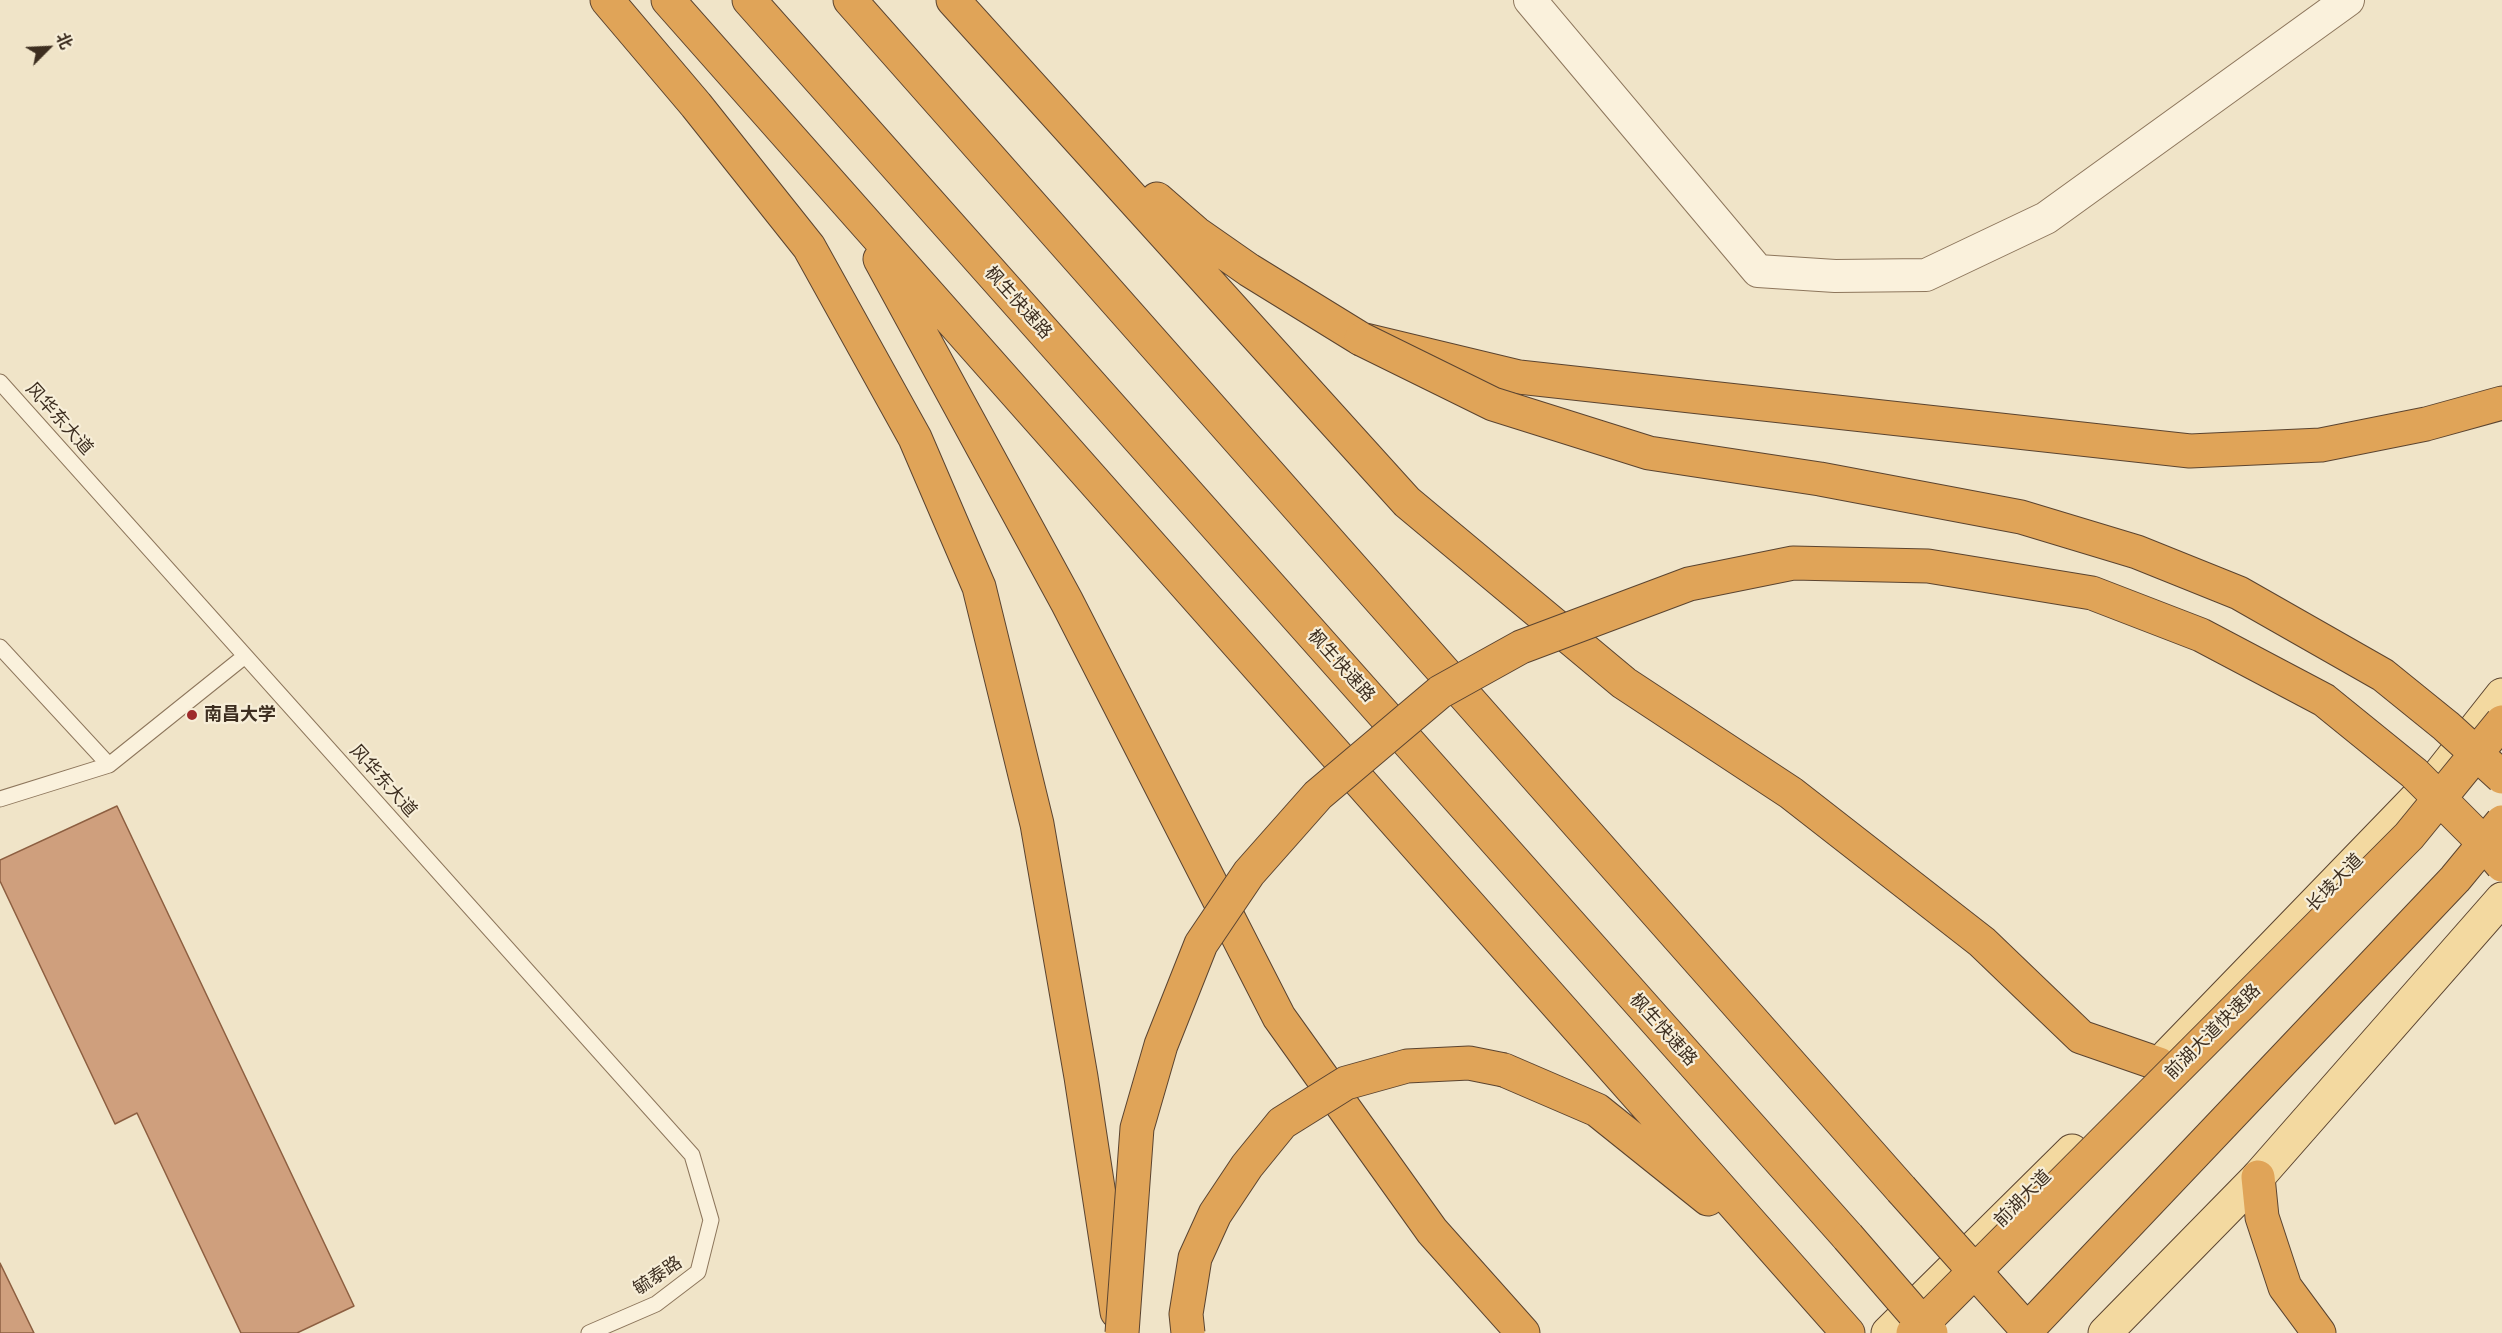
<!DOCTYPE html>
<meta charset="utf-8">
<style>
body{margin:0}
#map{position:relative;width:2502px;height:1333px;overflow:hidden;background:#f0e4c8;font-family:"Libre Baskerville","Noto Sans SC",serif}
canvas{display:block}
.north{position:absolute;left:18px;top:18px;width:60px;height:60px;-webkit-text-stroke:4px #f7eed8;paint-order:stroke;rotate:66deg;font-size:16px;font-weight:700;line-height:24px;text-align:center;color:#3d2e20}
.north::after{content:'';display:block;margin:auto;width:21px;height:27px;background:#3d2e20;clip-path:polygon(50% 0,100% 100%,50% 72%,0 100%)}
</style>
<div id="map">
<canvas width="2502" height="1333"></canvas>
<div class="north">北</div>
</div>
<script>
const context = document.querySelector('canvas').getContext('2d');
context.lineJoin = 'round';
function fill(path, color) {
  context.fillStyle = color;
  context.fill(path, 'evenodd');
}
function strokePath(path, color, width, dash) {
  context.strokeStyle = color;
  context.lineWidth = width;
  context.lineCap = dash ? 'butt' : 'round';
  context.setLineDash(dash || []);
  context.stroke(path);
}
function write(font, color, halo, rows, align = 'center') {
  context.font = font + ' "Libre Baskerville","Noto Sans SC",serif';
  context.lineWidth = 4.5;
  context.setLineDash([]);
  context.textBaseline = 'middle';
  context.strokeStyle = halo;
  context.fillStyle = color;
  for (const [text, x, y, turn = 0] of rows) {
    context.save();
    context.translate(x, y);
    context.rotate((+turn || 0) * Math.PI / 180);
    context.textAlign = isNaN(turn) ? turn : align;
    if (halo) context.strokeText(text, 0, 0);
    context.fillText(text, 0, 0);
    context.restore();
  }
}
const building = new Path2D(`
 M117 806 354 1306 297 1333H241L137 1113 115 1124 0 881V860Z
 M0 1263 34 1333H0Z`);
const lane = new Path2D(`
 M0 382 692 1155 711 1220 698 1272 656 1304 589 1333
 M0 647 109 765
 M0 799 109 765 245 656`);
const street = new Path2D(`
 M1530 0 1758 271 1835 276 1926 275 2046 218 2348 0`);
const primary = new Path2D(`
 M2168 1055 2438 776 2502 695
 M1888 1333 2072 1151
 M2105 1333 2258 1177 2502 899`);
const highway = new Path2D(`
 M607 0 696 105 809 247 915 438 979 587 1037 824 1081 1077 1117 1312
 M668 0 1848 1333
 M749 0 1848 1237
 M850 0 1901 1189
 M953 0 1407 502 1624 683 1791 793 1982 942 2081 1037 2159 1064
 M1157 199 1196 233 1249 270 1361 339 1519 377 2190 451 2321 445 2426 424 2502 403
 M880 259 1067 602 1279 1017 1432 1231 1523 1333
 M1504 1070 1597 1110 1708 1199
 M2258 1177 2262 1217 2285 1287 2319 1333`);
const highwayBridge = new Path2D(`
 M1361 339 1493 404 1649 453 1820 479 2021 517 2137 552 2239 593 2383 675 2446 726 2502 777
 M1901 1189 2030 1333
 M1848 1237 1931 1333
 M1122 1333 1137 1128 1161 1045 1201 944 1249 873 1318 795 1440 692 1521 647 1689 584 1793 563 1928 566 2092 593 2201 635 2324 700 2414 773 2481 840 2502 865
 M1188 1333 1186 1314 1195 1258 1215 1214 1247 1166 1282 1123 1346 1083 1407 1066 1469 1063 1504 1070
 M1913 1333 2409 836 2502 722
 M2024 1333 2455 879 2502 822`);
const markers = [
 [192,715,6,"#9e2a2b"]
];
const streetNames = [
 ["枫生快速路",1018,303,48],
 ["风华东大道",59,419,48],
 ["枫生快速路",1341,666,48],
 ["风华东大道",383,781,48],
 ["长堎大道",2335,883,-46],
 ["枫生快速路",1663,1030,48],
 ["前湖大道快速路",2213,1032,-45],
 ["前湖大道",2023,1199,-45],
 ["毓泰路",658,1276,-34]
];
const poiNames = [
 ["南昌大学",204,715]
];
fill(building, '#cf9f7d');
strokePath(building, '#8d5f41', 1.5);
strokePath(lane, '#8d765c', 17);
strokePath(street, '#8d765c', 34);
strokePath(primary, '#5b4430', 35);
strokePath(highway, '#5b4430', 35);
strokePath(lane, '#faf1dc', 15);
strokePath(street, '#faf1dc', 32);
strokePath(primary, '#f3d9a0', 33);
strokePath(highway, '#e0a458', 33);
strokePath(highwayBridge, '#5b4430', 35, []);
strokePath(highwayBridge, '#e0a458', 33);
for (const [x, y, r, color] of markers) {
  const dot = new Path2D();
  dot.arc(x, y, r, 0, 2 * Math.PI);
  context.fillStyle = color;
  context.fill(dot);
  strokePath(dot, '#f7eed8', 2);
}
write('18px', '#3d2e20', '#f7eed8', streetNames);
write('bold 18px', '#3d2e20', '#f7eed8', poiNames, 'left');
</script>
